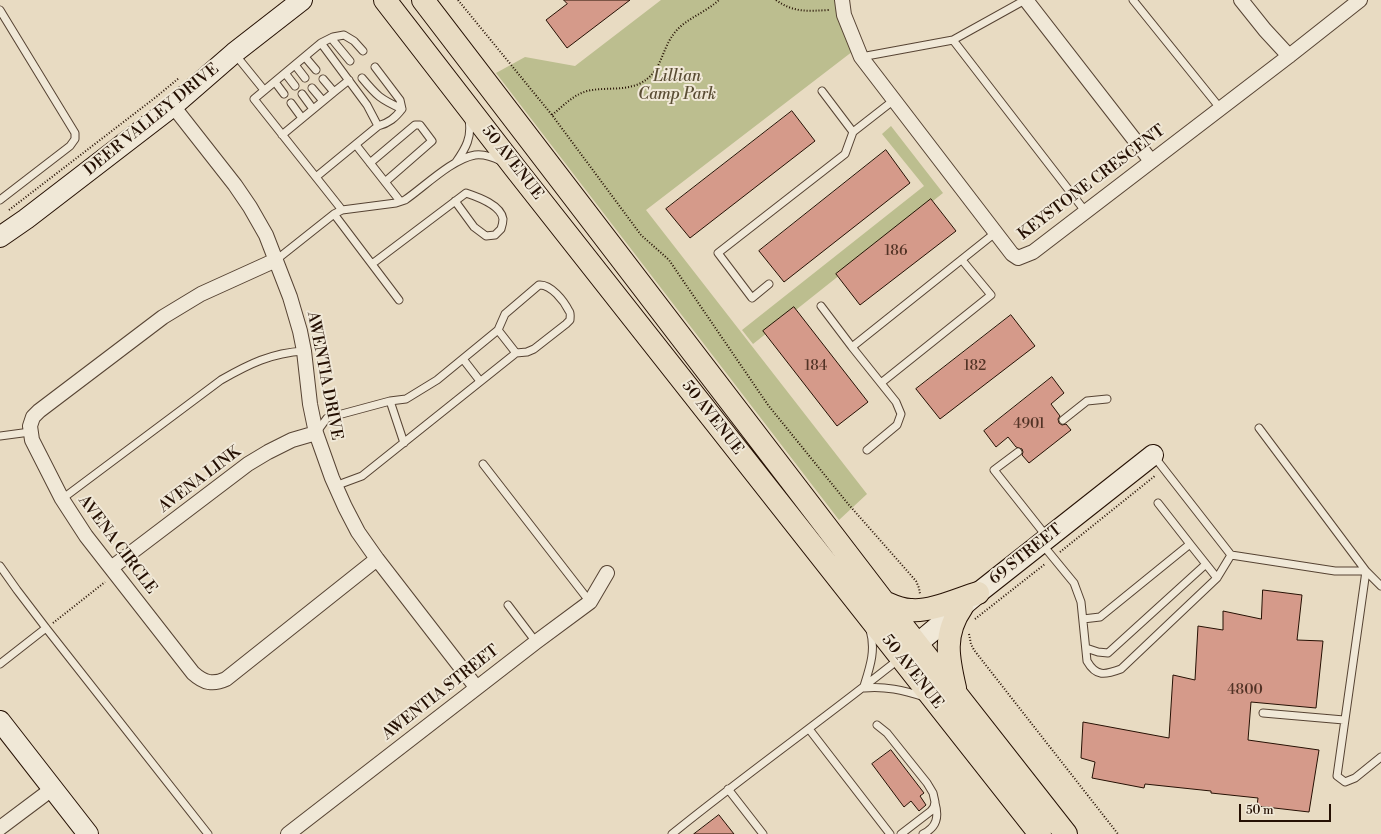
<!DOCTYPE html>
<style>
body{margin:0}
#map{position:relative;width:1381px;height:834px;overflow:hidden;background:#e8dbc2;font-family:"Libre Bodoni",serif}
canvas{display:block}
.scale{position:absolute;left:1239px;top:804px;width:92px;height:18px;box-sizing:border-box;border:2px solid #251003;border-top:0;padding-left:5px;font-size:12px;line-height:14px;white-space:nowrap;color:#251003;-webkit-text-stroke:3px #f0e8d7;paint-order:stroke}
</style>
<div id="map">
<canvas width="1381" height="834"></canvas>
<div class="scale">50 m</div>
</div>
<script>
const context = document.querySelector('canvas').getContext('2d');
context.lineJoin = 'round';
function fill(path, color) {
  context.fillStyle = color;
  context.fill(path, 'evenodd');
}
function strokePath(path, color, width, dash) {
  context.strokeStyle = color;
  context.lineWidth = width;
  context.lineCap = dash ? 'butt' : 'round';
  context.setLineDash(dash || []);
  context.stroke(path);
}
function write(font, color, halo, rows, align = 'center') {
  context.font = font + ' "Libre Bodoni",serif';
  context.lineWidth = 4;
  context.setLineDash([]);
  context.textBaseline = 'middle';
  context.strokeStyle = halo;
  context.fillStyle = color;
  for (const [text, x, y, turn = 0] of rows) {
    context.save();
    context.translate(x, y);
    context.rotate((+turn || 0) * Math.PI / 180);
    context.textAlign = isNaN(turn) ? turn : align;
    if (halo) context.strokeText(text, 0, 0);
    context.fillText(text, 0, 0);
    context.restore();
  }
}
const green = new Path2D(`
 M661 0H846L857 48 646 210 867 494 839 520 496 73 525 57 575 66Z
 M891 126 943 193 753 344 742 330 924 186 882 134Z`);
const building = new Path2D(`
 M564 0H630L567 48 546 20 567 4Z
 M792 111 815 141 690 238 666 209Z
 M886 150 910 183 784 282 759 251Z
 M931 199 956 231 860 305 836 274Z
 M794 307 868 402 837 426 763 331Z
 M1011 315 1035 346 940 419 916 389Z
 M1052 377 1064 393 1051 404 1060 416 1058 419 1059 423 1062 425 1066 424 1071 430 1029 463 1022 455 1023 452 1022 449 1016 447 1008 437 996 447 984 431Z
 M1263 590 1302 595 1297 640 1323 641 1316 708 1251 702 1248 740 1319 750 1309 812 1257 806 1258 798 1211 793V791L1145 784 1144 788 1092 778 1095 762 1081 758 1083 722 1169 738 1173 675 1195 680 1198 626 1223 630V611L1261 619Z
 M891 750 924 793 920 796 926 805 919 811 911 801 904 807 872 764Z
 M719 815 734 834H694Z`);
const path = new Path2D(`
 M458 0 552 115 641 235 669 260 768 405 849 505 916 581 919 588 920 594
 M776 0C794 13 808 11 829 10
 M552 115C563 106 573 95 587 91 604 87 622 91 639 84 664 72 660 48 677 30 688 18 706 12 719 0
 M9 210 156 97 179 78
 M1060 552 1156 475
 M975 619 1045 564
 M53 623 105 582
 M969 634 971 644 974 650 1118 834`);
const lane = new Path2D(`
 M1133 0 1220 108
 M0 10 75 133V139L70 146 0 200
 M331 38 350 61
 M953 40 1085 211
 M321 43 333 37 344 35 354 41 363 51
 M234 53 264 90
 M305 57 316 70
 M861 57 953 40 1025 0
 M295 65 305 78
 M375 67 400 100 402 109C395 118 389 123 378 126
 M285 73 295 86
 M362 78C377 96 380 99 402 109
 M275 82 284 94
 M312 88 323 101
 M822 91 853 132
 M334 92 349 80
 M302 94 313 109
 M291 103 302 118
 M282 135 334 92 323 79
 M356 145 400 201
 M456 162C466 148 472 137 469 120
 M370 163 415 125H420L432 141 385 182
 M316 177 378 126 367 105 321 43 254 99 342 210
 M334 214 399 300
 M276 260 334 214 342 210 396 203 405 200C424 187 452 159 475 155 484 154 493 157 501 161
 M372 264 466 193C478 197 501 205 503 219 503 222 502 226 501 229L495 235 486 236 474 227 455 201
 M769 284 752 298 718 253 845 154 853 132 894 100
 M821 306 852 347 995 233
 M498 330 516 353
 M852 347 896 402 901 414 897 425 867 450
 M463 359 480 381
 M881 383 991 295 962 260
 M390 401 404 443
 M1063 420 1087 401 1107 399
 M1259 428 1366 571 1337 776 1345 782 1355 778 1381 757
 M316 433 327 418 390 401 406 399 437 380 498 330 505 314 539 285C551 284 564 301 569 311 571 313 570 317 570 320L566 324 534 349 527 352 516 353 362 476 335 486
 M0 436 30 432
 M1018 452 994 470 1047 537
 M1153 455 1231 555 1335 571H1366L1381 586
 M483 464 590 602
 M62 499 221 380C249 364 271 353 304 351
 M1158 503 1190 544
 M1042 544 1074 583 1081 602 1087 661C1096 677 1105 675 1121 669L1217 578 1231 555
 M0 566 17 590 46 628 208 834
 M508 605 536 642
 M1083 619 1100 617 1190 544 1217 578
 M1086 648 1098 652 1108 653 1206 564
 M0 664 46 628
 M864 686C870 667 876 650 870 630
 M864 688C885 686 903 690 924 697
 M1263 713 1344 720
 M877 725 887 733 927 783 933 793 935 802 934 807 931 811 901 834
 M809 729 890 834
 M728 789 763 834
 M672 834C746 774 824 719 899 659
 M923 834C937 827 939 817 935 803`);
const street = new Path2D(`
 M842 0 844 15 861 57 1012 254 1018 258 1033 252 1289 56 1360 0
 M1026 0 1151 161
 M1241 0 1265 30 1289 56
 M173 106 235 185 250 207 266 235 290 297 300 331 304 351 310 404 316 433 332 478 345 507 358 532 377 559 476 687
 M276 260 201 294 163 317 39 411 33 417 30 426 32 440 62 499 86 536 193 673C204 683 213 685 226 679L377 559
 M111 568 248 464 268 452 292 440 316 433
 M0 828 52 789
 M288 834 536 642 590 602 607 573`);
const secondary = new Path2D(`
 M0 237 26 219 173 106 234 53 302 0
 M905 654 978 593 1153 455
 M0 721 88 834`);
const primary = new Path2D(`
 M385 0 515 168 1040 834
 M423 0 884 602 1066 834
 M884 602C893 606 901 610 911 610 931 612 958 599 978 593
 M955 688C948 658 943 634 962 607`);
const numberNames = [
 ["186",896,252],
 ["184",816,367],
 ["182",975,367],
 ["4901",1029,425],
 ["4800",1245,691]
];
const parkNames = [
 ["Lillian",677,77],
 ["Camp Park",677,95]
];
const streetNames = [
 ["DEER VALLEY DRIVE",152,120,-39],
 ["50 AVENUE",512,163,52],
 ["KEYSTONE CRESCENT",1092,183,-37],
 ["AWENTIA DRIVE",324,376,79],
 ["50 AVENUE",712,418,52],
 ["AVENA LINK",200,480,-37],
 ["AVENA CIRCLE",117,545,53],
 ["69 STREET",1026,555,-38],
 ["50 AVENUE",912,672,52],
 ["AWENTIA STREET",441,693,-38]
];
fill(green, '#bcbe8f');
fill(building, '#d59a8a');
strokePath(building, '#251003', 1);
strokePath(lane, '#564333', 9);
strokePath(street, '#564333', 16);
strokePath(secondary, '#251003', 22);
strokePath(primary, '#251003', 24);
strokePath(path, '#251003', 2, [1, 2]);
strokePath(lane, '#f0e8d7', 7);
strokePath(street, '#f0e8d7', 14);
strokePath(secondary, '#f0e8d7', 20);
strokePath(primary, '#e8dbc2', 22);
write('14px', '#513225', null, numberNames);
write('italic 16px', '#5a4d34', '#f0e8d7', parkNames);
write('16px', '#251003', '#f0e8d7', streetNames);
</script>
